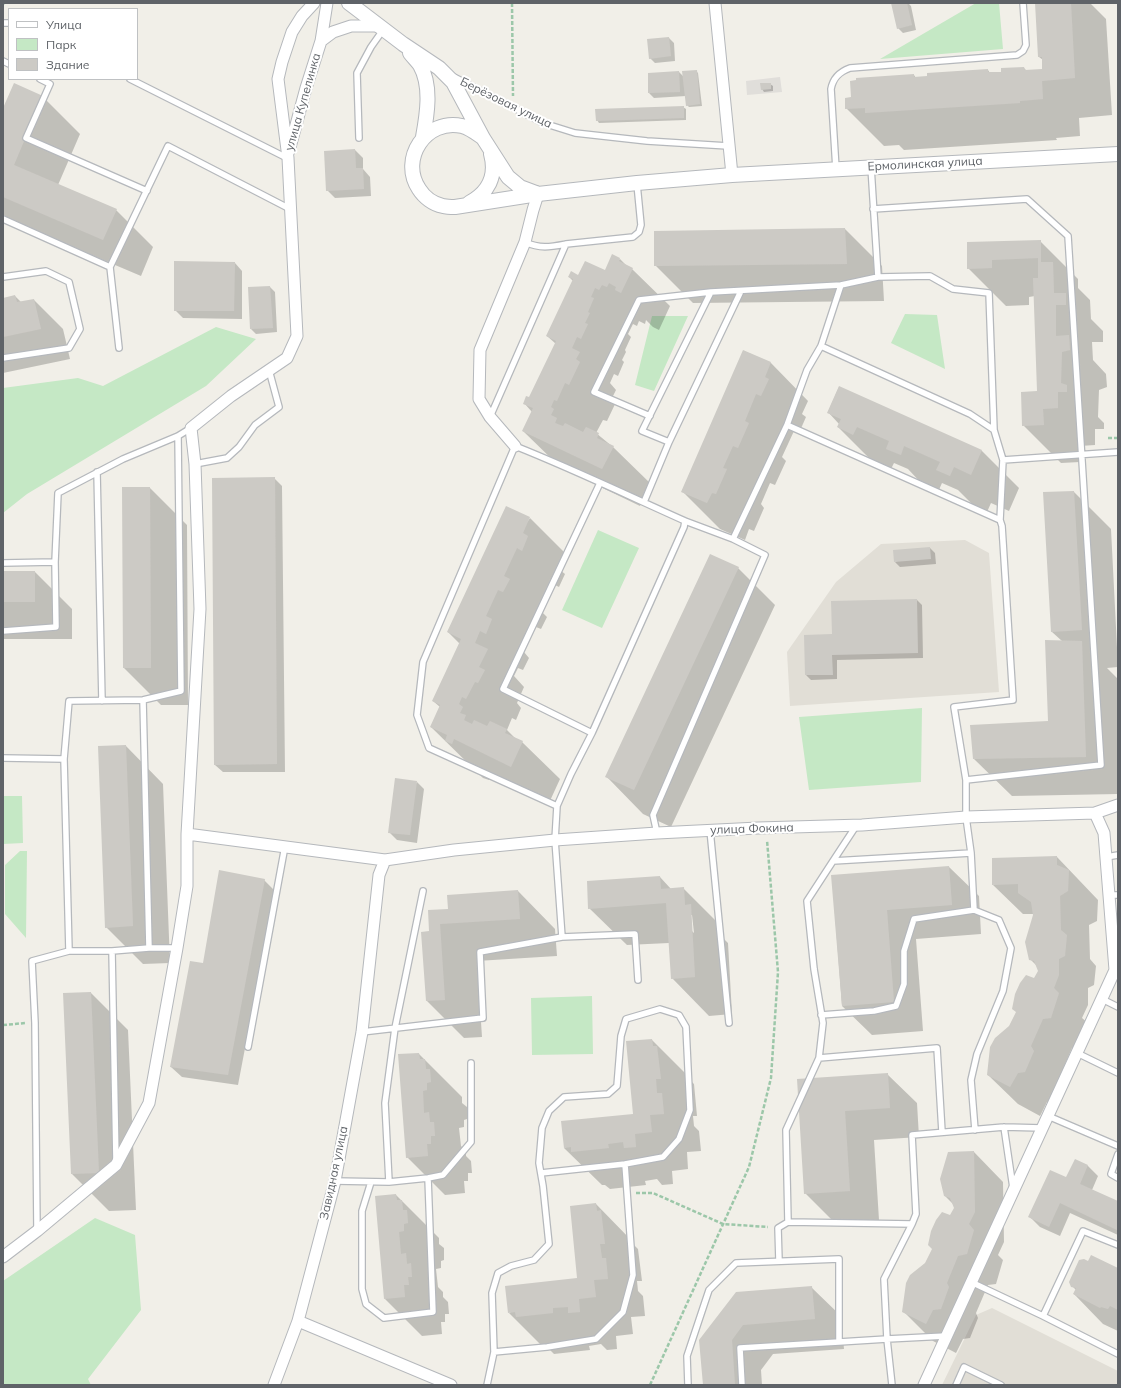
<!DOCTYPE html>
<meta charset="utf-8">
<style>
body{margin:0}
#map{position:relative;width:1121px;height:1388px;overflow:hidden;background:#f1efe8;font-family:Mulish,sans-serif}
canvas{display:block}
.frame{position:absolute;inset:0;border:4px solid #5f6368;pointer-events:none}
.legend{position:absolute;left:8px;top:8px;width:130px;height:72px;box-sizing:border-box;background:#fff;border:1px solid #bfc1c3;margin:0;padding:5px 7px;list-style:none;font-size:12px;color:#5f6368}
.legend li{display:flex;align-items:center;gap:8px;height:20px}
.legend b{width:20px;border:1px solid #bfc1c3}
</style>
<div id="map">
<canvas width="1121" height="1388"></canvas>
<div class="frame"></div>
<ul class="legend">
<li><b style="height:5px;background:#fff"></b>Улица</li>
<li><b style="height:11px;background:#c5e8c5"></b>Парк</li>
<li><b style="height:11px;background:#cccac5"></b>Здание</li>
</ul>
</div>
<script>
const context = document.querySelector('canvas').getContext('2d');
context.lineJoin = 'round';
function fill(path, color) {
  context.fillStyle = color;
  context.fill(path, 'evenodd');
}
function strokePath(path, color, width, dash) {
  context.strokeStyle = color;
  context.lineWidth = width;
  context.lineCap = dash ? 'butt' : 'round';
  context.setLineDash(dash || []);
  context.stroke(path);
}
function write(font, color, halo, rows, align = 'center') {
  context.font = font + ' Mulish,sans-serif';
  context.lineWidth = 4;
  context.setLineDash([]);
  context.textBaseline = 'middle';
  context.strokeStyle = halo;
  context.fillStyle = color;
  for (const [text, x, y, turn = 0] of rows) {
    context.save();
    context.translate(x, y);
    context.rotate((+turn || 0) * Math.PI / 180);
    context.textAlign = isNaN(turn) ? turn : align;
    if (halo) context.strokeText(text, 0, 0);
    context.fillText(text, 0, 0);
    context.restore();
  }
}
const industrial = new Path2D(`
 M780 77 782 92 747 95 746 81Z`);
const education = new Path2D(`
 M965 540 989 553 999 692 790 706 787 652 836 582 881 544Z
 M992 1308 1118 1371V1385H942L976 1315Z`);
const green = new Path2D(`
 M976 3H999L1003 49 880 59Z
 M905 314 937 315 945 369 891 343Z
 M652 316H688L654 391 635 385Z
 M216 327 256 339 206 386 27 494 3 513V388L78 378 103 386Z
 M598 530 639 548 602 628 562 610Z
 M922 708 921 782 809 790 799 717Z
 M3 796H22L23 843 3 844Z
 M20 851H27L26 938 5 914V865Z
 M592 996 593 1054 532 1055 531 998Z
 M95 1218 135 1235 141 1310 88 1379 91 1385H3V1281Z`);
const shadow = new Path2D(`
 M897 3H908L911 6 916 30 903 33 898 28Z
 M1036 3H1090L1106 19 1112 115 1079 118 1080 136 1056 138 1057 140 904 150 899 145 884 146 846 108 852 98 914 75 916 78 988 70 990 73 1002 72 1024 68 1027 71 1043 70V60L1039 57Z
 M669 38 674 43 675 61 655 63 650 58Z
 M696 71 698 73 702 106 689 107 687 105 686 96 654 98 649 93 679 72 684 77Z
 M770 84 773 86V91L764 92 762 89Z
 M43 97 80 134 58 185 116 210 153 247 141 276 9 220 3 214V110Z
 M683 107 686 109V120L599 123 597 120Z
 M355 150 363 158V169L370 177 371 196 335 198 327 190 325 152Z
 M845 229 882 266 884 301 693 303 655 265Z
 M1040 241 1078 279V288L1090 300 1091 319 1103 331V342H1092L1093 360 1106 374 1107 387 1099 390 1098 417 1104 423V429H1095V445L1080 446V462L1061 463 1023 425 1038 392 1035 296 1029 297V305L1006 306 968 268Z
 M620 259 627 266 632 269 670 306 659 330 653 327 646 320 645 324 639 321 637 326 633 324 628 334 631 337 625 350 626 352 622 360 624 362 618 376 614 374 610 383 616 390 613 396 617 400 607 421 603 420 596 433 613 447 651 484 640 506 561 468 523 431 532 412 524 403 530 399 556 344 547 336 573 281 569 277 605 271Z
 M235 263 242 271V319L183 318 175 310Z
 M270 287 275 292 277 332 256 334 251 329Z
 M15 296 21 302 34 300 63 329 70 359 3 373V299Z
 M744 351 771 363 808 401 802 414 806 417 799 433 794 431 782 457 786 461 775 485 770 483 761 504 764 508 754 531 749 529 745 540 720 529 682 491Z
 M839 387 982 451 1019 488 1009 511 991 503 987 512 975 507 958 490 942 483 938 492 924 486 908 469 894 463 890 471 875 464 838 427 839 424 828 412Z
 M274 478 282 486 285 772H223L215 765Z
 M150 488 187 525 188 705H161L124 668Z
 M1074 492 1111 529 1118 667 1107 668 1118 679V794L1012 796 974 759 1049 722 1062 641 1052 632Z
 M530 518 567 555 560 570 565 574 559 587 555 585 542 612 547 617 541 629 536 627 524 652 529 658 523 670 518 668 514 676 524 687 517 703 521 708 516 720 512 718 507 730 516 739 522 742 560 779 549 803 491 776 489 780 483 778 431 727 440 707 433 701 460 644 448 632Z
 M930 548 935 553 936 564 900 567 895 562Z
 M738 568 775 605 671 827 643 814 606 776Z
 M3 572H35L72 609V639H3Z
 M917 600 922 605 923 658 837 660V679L811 680 806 675 833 635Z
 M126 746 163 784 170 963 143 964 106 927Z
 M417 782 424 789 417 843 397 840 389 832Z
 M1057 857 1098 900 1097 921 1089 925 1090 959 1096 966 1094 985 1088 988V1005L1082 1018 1088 1023 1080 1047 1072 1048 1060 1076 1063 1081 1054 1101 1047 1102 1040 1116 1018 1104 988 1075 1010 1026 1039 971 1037 966 1030 959 1034 914H1023L993 885Z
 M949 867 979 896 981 934 916 939 923 1031 872 1035 842 1006 832 876Z
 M660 877 671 889 683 888 721 926V936L728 943 732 1014 709 1016 672 978 669 943 627 945 589 908ZM690 915H692L694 933 691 930Z
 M264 880 275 891 238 1085 182 1077 171 1067 204 964Z
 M518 891 555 929 557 956 477 961 482 1037 464 1038 427 1001 430 932 449 910Z
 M91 993 128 1030 136 1210 109 1211 72 1174 64 994Z
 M652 1040 689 1077V1079L694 1084 697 1116H693L694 1126 699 1131 701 1151 687 1152 688 1169 672 1171 673 1184 662 1185 657 1179 645 1181 646 1185 610 1189 605 1185H602L564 1148 634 1114Z
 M419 1054 462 1097V1103L467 1107V1119L464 1120V1127L459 1128 461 1146 466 1151V1156L471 1161 472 1173H468V1181H464L465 1193 445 1195 407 1157Z
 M887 1074 917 1103 919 1137 874 1140 879 1220 835 1223 805 1193 798 1080Z
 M974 1152 1003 1182 1004 1242 998 1255 1003 1260 996 1284 988 1285 976 1313 978 1318 970 1338 963 1339 956 1353 933 1341 903 1311 926 1263 955 1208 953 1204 945 1196Z
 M1075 1160 1088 1166 1098 1176 1092 1190 1118 1202V1235L1070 1213 1060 1236 1040 1227 1030 1217 1067 1179Z
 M396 1195 439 1238V1244L444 1248V1260L441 1261V1268L436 1269 438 1287 443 1292V1297L448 1302 449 1314H445V1322H441L442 1334 422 1336 385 1299Z
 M596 1204 633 1242V1244L638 1249 642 1281H637L638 1291 643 1296 645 1316 631 1317 633 1334 616 1336 617 1349 607 1350 601 1344 589 1346 590 1350 554 1354 550 1350H546L509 1313 578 1279Z
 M1118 1269V1331L1103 1324 1074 1294 1076 1290 1072 1286Z
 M811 1287 841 1316 844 1349 773 1354 761 1370 762 1385H704L736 1293Z`);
const building = new Path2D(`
 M891 3H907L912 25 897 29Z
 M1035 3H1071L1075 78 1042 81 1043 99 1020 101V103L865 113V108L845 109V98L851 97 850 81 856 80V78L914 74V77L927 76V73L988 69V72H1001V68L1024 67 1025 70 1042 69V57H1038Z
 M669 37 671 56 649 59 647 39Z
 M697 70 700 104 686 106 682 71Z
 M679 71 680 92 648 93V73Z
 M14 83 43 96 14 165 117 209 103 240 3 197V108Z
 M760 83H771V89L761 90Z
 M684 106V118L596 121 595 109Z
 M355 149 356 168H363L364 189 326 191 324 151Z
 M845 228 847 264 654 266V231Z
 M1041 240V262H1053L1054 293H1066V305H1056V336L1069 335 1070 350 1062 352 1061 383 1067 385V392H1058V408L1043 409 1044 425 1022 426 1021 392 1037 391 1033 278H1038V258L992 260V268L967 269V242Z
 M612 254 620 258 619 261 633 268 621 293 615 290 616 287 609 283 607 287 602 285 599 290 595 288 591 297 594 298 588 312 590 313 585 323 588 324 581 339 577 337 572 348 580 352 576 359 580 362 569 385 565 383 557 401 554 400 551 407 554 409 551 415 557 418 555 423 563 426 565 423 583 432 586 427 599 433 597 438 614 446 602 469 522 431 533 408 523 404 526 396 529 397 556 341 546 336 573 279 568 277 571 271 578 275 585 261 605 270Z
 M174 261 235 262 234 311H174Z
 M270 286 273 328 250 329 248 287Z
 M15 295 17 302 34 299 41 329 3 337V298Z
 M743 350 771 362 765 377 769 379 761 396 756 394 745 421 749 423 738 448 733 446 723 468 727 469 716 494 712 493 707 503 681 492Z
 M839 386 982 450 971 475 954 467 950 476 936 470 940 462 904 446 901 455 886 449 889 441 857 427 853 435 837 427 841 419 827 413Z
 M275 477 277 764 214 765 212 478Z
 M122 487H150L151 668H123Z
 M1074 491 1082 630 1051 632 1043 492Z
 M506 506 530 517 523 533 528 536 522 551 517 548 504 576 510 579 503 592 498 590 486 616 492 619 486 634 480 631 475 643 488 649 479 667 485 670 478 683 475 682 466 699 462 697 459 704 463 707 460 713 466 715 464 720 472 724 474 720 487 726 490 721 507 729 505 733 523 741 511 767 454 739 452 744 445 741 447 735 430 727 440 705 432 701 461 639 447 632Z
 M930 547 931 559 894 562 893 550Z
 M710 554 739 567 634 790 605 777Z
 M3 571H35V602H3Z
 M917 599 918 653 832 655 833 675H805L804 635 832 634 831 601Z
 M1045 640 1082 641 1086 757 973 759 970 725 1048 721Z
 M126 745 133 926 105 928 98 746Z
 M395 778 417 781 410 835 388 833Z
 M1057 856V865L1069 870 1068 891 1060 896 1061 930 1067 935 1065 956 1059 959V975L1054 988 1059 993 1051 1018 1043 1019 1031 1046 1034 1051 1025 1072 1018 1073 1010 1087 987 1075 990 1047 995 1038 1009 1026 1016 1012 1012 1009 1015 994 1020 983 1026 975 1034 978 1038 971 1034 961 1029 960 1025 942 1033 915 1031 902 1018 893V884L992 885V858Z
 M949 866 952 905 887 910 894 1002 842 1006 831 875Z
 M219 870 265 879 228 1075 170 1067 190 961 203 963Z
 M660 876 661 889 684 887 685 905 691 904 695 977 671 979 666 903 588 909 587 881Z
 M518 890 520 919 440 924 445 1000 426 1001 421 932 429 931 428 910 448 909 447 895Z
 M91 992 99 1173 71 1174 63 993Z
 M652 1039 653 1046H657L661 1079H656L657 1093H662L664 1114 650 1115 652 1132 635 1134 636 1147 624 1148 623 1142 608 1144 609 1148 571 1152V1147L564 1148 561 1121 633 1114 626 1041Z
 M419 1053 420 1059H425L426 1069H430L431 1082 427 1083V1090L423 1091 424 1113 429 1112 430 1122H434L435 1136H431V1144H427L428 1156 406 1158 398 1054Z
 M888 1073 890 1108 845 1111 850 1191 804 1194 797 1079Z
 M974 1151 975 1212 969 1224 974 1230 967 1254 958 1256 947 1283 949 1287 941 1309 933 1310 926 1324 902 1312 906 1283 910 1275 925 1263 932 1249 928 1245 931 1231 936 1220 942 1212 950 1215 954 1208 950 1198 944 1196 940 1179 948 1152Z
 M1075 1159 1088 1165 1080 1184 1118 1201 1117 1230 1060 1203 1049 1227 1028 1217 1050 1170 1066 1177Z
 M396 1194 397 1200H402L403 1210H407L408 1223 404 1224V1231L399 1232 401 1254 406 1253 407 1264 411 1263 412 1277H408L409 1285H404L405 1297 384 1299 375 1196Z
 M596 1203 597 1211 601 1210 605 1244H600L602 1258H606L608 1279 594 1280 596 1297 579 1299 580 1312 568 1313V1307L553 1308V1313L516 1317 515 1312 508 1313 505 1286 577 1278 570 1206Z
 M1091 1255 1118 1268V1310L1110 1306 1108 1309 1101 1307 1100 1308 1073 1294 1076 1288 1071 1287 1069 1282 1079 1260 1084 1259 1088 1261Z
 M812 1286 815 1319 743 1325 732 1340 735 1385H703L699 1340 736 1292Z`);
const path = new Path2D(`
 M512 3 513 96
 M3 4 4 3
 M1108 438H1118
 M3 1025 26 1023
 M636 1193H653L723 1224 768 1227
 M650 1385 749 1167 771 1078 778 972 767 840`);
const service = new Path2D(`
 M3 23H9
 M3 61 9 64
 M454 77 543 123 575 133 647 141 728 146
 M40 79 50 84 26 138 147 191
 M130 79 287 158
 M359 138 357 73 371 47 383 30
 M836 169 831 89C833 78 839 72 850 68L1017 55 1023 51 1026 45 1023 3
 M873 209 1027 199 1068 236 1101 765 966 780
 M3 219 110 267
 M566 244 633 237 639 232 641 225 637 184
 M3 277 46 271 69 282 80 329 69 348 3 358
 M878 277 930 276 953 289 989 293 994 430
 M841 285 878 277 871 167
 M821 346 970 414 994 430 1003 460
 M119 348 110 267 168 146 290 209
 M650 416 594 392 639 300 711 292 841 285 821 346 807 370 787 425 733 539
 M490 417 566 244C550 247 540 249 525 242
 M787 425 1000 520 1003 460 1118 452
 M669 442 741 291
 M515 446C573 469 629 496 685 521L684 527 592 733 571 774 557 806 429 748 417 715 423 662Z
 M195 464 227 458 239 447 255 425 279 407 269 370
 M97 472 102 701
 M644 502 669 442 642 431 711 292
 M3 563 55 562
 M3 631 56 627 55 562 58 493 123 459 178 436 191 428
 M592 733 503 689 600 483
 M3 758 64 759 69 701 143 700 181 691 178 436
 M64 759 69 951
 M710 830 729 1023
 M657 833 653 815 765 555 733 539 685 521
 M1106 857 1118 855
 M833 861 856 826
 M1109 895H1118
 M974 910 999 920 1011 948 1003 991 977 1054 971 1080 975 1130
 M562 937 635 934 638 980
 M149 948H177
 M112 951 116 1161
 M1102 999 1118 1007
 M821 1015 874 1011 896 1006 904 984V951L914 919 974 910 971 853
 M362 1032 483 1018 480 952 562 937 555 840 557 806
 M248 1047 285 846
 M1077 1053 1118 1073
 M819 1058 823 1023 814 969 807 901 833 861 971 853 966 817V780L954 707 1013 700 1002 526 1000 520
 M1048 1116 1118 1146
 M1004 1127 1013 1188
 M1118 1154 1111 1174 1118 1178
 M541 1173 625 1164
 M335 1181 389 1182 385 1103 395 1028 423 891
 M371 1182 362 1211V1289L366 1304 384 1318 433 1312 428 1178
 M389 1182 428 1178 443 1175 471 1142V1063
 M788 1222 786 1130 819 1058 937 1048 942 1132
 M912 1224 916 1214 912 1135 1004 1127 1042 1128
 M37 1230 35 1023 32 961 69 951H112L149 948 143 700
 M779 1261 778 1228 788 1222 912 1224 884 1279 887 1339 839 1342
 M971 1282 1043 1316 1118 1354
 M1043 1316 1083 1231 1118 1245
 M487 1385 494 1352 547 1347 596 1339 623 1312 633 1275 625 1164 663 1157 679 1139 690 1110 686 1027 679 1015 660 1009 626 1019 621 1036 617 1086 608 1094 564 1097 549 1111 542 1128 539 1163 543 1186 549 1244 534 1260 511 1266 498 1273 492 1293 494 1352
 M688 1385 687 1356 709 1290 736 1263 839 1259V1342L740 1348 742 1385
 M892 1385 887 1339 946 1336
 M956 1385 964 1367 1001 1385`);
const minor = new Path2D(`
 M715 3 732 175
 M321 41 333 32 351 26H379
 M289 151 306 88 321 41 327 3
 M515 446 490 417 479 399 480 350 525 242 533 210 538 194
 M187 834 385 860 454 850 555 840 657 833 758 828 862 825 966 817 1095 813 1118 805
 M385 860 379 875 362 1032 335 1181 298 1321 451 1385
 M3 1257 37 1231 116 1165 149 1103 177 948 187 886V834L200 609 195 464 191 428 231 396 287 358 297 336 288 158 278 79 282 62 292 32 302 16 314 3
 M274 1385 298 1321
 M924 1385 1115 970 1104 833 1095 813`);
const tertiary = new Path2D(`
 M349 3 403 44 439 68 453 82 483 138 508 177 520 187 536 193
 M410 53C413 57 417 61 420 65 432 86 427 115 423 137
 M483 138C476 133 470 128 462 126 426 118 399 159 419 189 424 197 433 204 443 206 447 207 451 207 455 207L538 194 637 183 732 175 1118 154
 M469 203C488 193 497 176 491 154`);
const streetNames = [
 ["улица Купелинка",303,102,-74],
 ["Берёзовая улица",506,103,26],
 ["Ермолинская улица",925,164,-3],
 ["улица Фокина",752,829,-2],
 ["Завидная улица",334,1173,-78]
];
fill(industrial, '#e0deda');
fill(education, '#e1ded6');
fill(green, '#c5e8c5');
fill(shadow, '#0003');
fill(building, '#cccac5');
strokePath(service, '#b5b8bc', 8);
strokePath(minor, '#b5b8bc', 13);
strokePath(tertiary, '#b5b8bc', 16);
strokePath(path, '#9cc7a9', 2.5, [4, 2]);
strokePath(service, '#fff', 5.5);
strokePath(minor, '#fff', 11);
strokePath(tertiary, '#fff', 14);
write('12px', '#5f6368', '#fff', streetNames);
</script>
